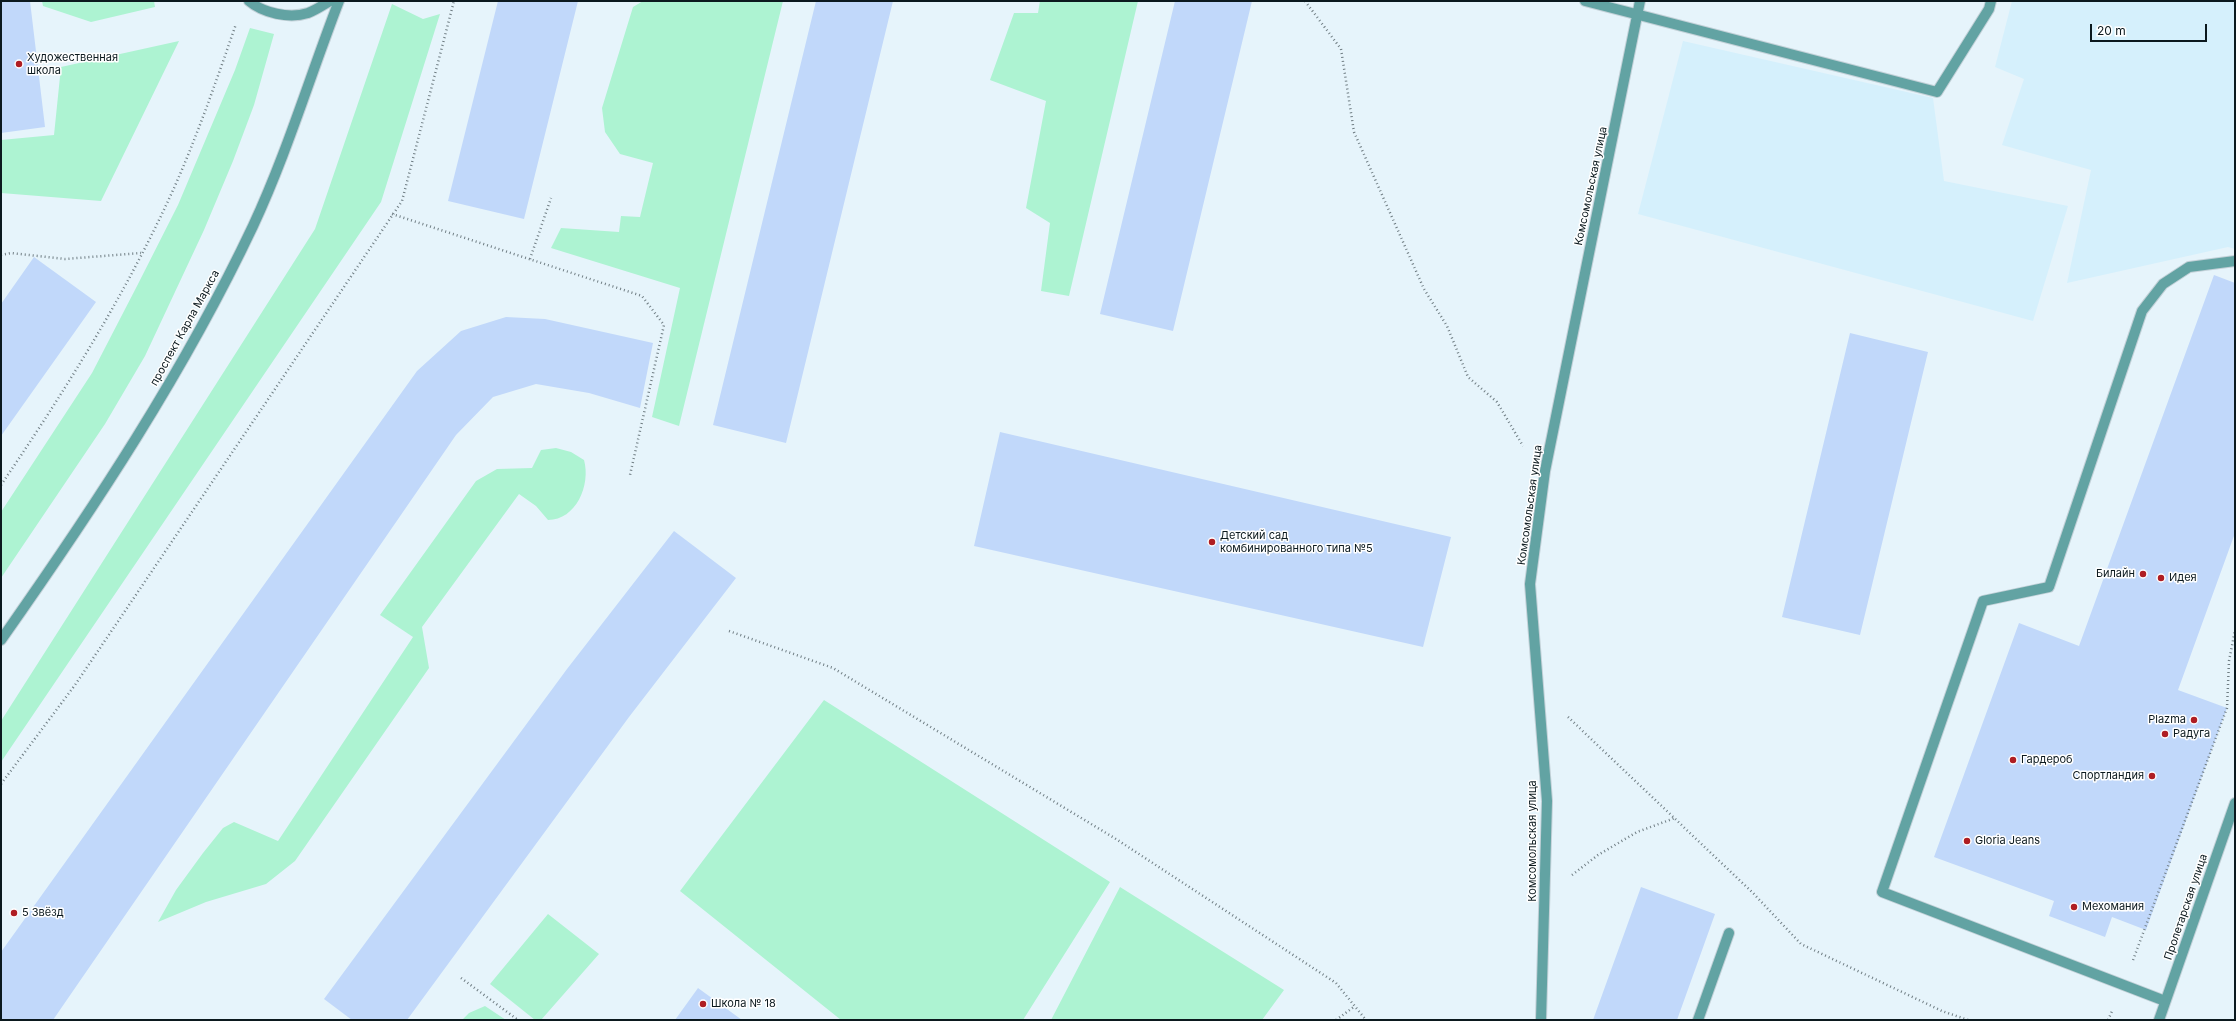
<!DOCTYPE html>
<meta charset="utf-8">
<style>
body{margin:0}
#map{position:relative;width:2236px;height:1021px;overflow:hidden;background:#e6f4fb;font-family:Inter,sans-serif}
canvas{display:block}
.frame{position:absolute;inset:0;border:2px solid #0b191e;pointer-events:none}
.scale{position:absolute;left:2090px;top:24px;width:117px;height:18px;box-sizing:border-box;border:2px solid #0b191e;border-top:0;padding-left:5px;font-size:12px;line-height:14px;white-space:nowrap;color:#0b191e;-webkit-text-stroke:3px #fff;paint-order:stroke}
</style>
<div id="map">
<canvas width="2236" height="1021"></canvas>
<div class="frame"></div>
<div class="scale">20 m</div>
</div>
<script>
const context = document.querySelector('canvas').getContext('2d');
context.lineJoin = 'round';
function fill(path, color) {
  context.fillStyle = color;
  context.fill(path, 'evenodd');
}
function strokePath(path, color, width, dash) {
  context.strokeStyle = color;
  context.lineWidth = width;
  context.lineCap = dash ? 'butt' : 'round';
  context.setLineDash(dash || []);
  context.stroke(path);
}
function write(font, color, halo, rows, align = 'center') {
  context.font = font + ' Inter,sans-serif';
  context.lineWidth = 3;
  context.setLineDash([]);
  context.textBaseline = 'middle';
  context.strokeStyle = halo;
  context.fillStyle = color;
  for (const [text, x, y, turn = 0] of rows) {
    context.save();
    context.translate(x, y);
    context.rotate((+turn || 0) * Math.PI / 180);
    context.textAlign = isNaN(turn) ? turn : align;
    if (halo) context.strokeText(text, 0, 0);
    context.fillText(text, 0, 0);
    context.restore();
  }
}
const built = new Path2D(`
 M2012 1H2235V249L2228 247 2067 283 2091 170 2002 145 2024 79 1995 67Z
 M1683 41 1933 98 1944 181 2068 206 2033 321 1638 214Z`);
const green = new Path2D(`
 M42 1H154L155 7 91 22 43 6Z
 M643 1H783L679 426 652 417 680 288 551 248 561 228 619 232 621 216 640 217 653 163 620 154 605 132 602 108 633 7Z
 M1040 1H1138L1069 296 1041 291 1050 223 1026 208 1046 101 990 80 1014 13H1038Z
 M392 4 423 19 440 14 381 202 1 762V721L315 229Z
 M250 28 274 34 254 105 233 161 204 230 145 356 105 424 1 578V512L92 373 137 286 178 205 235 70Z
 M179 41 101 201 1 193V140L54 135 61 67Z
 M556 448 571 452 584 460C591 485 576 520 548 520L536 506 519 494 422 627 429 668 295 861 266 884 206 902 158 922 176 890 203 853 223 828 234 822 278 841 413 637 380 615 476 481 497 469 532 468 541 450Z
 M824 700 1110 882 1023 1020H841L680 891Z
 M1120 887 1284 990 1262 1020H1051Z
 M548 914 599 954 541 1020H535L490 984Z
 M485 1006 506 1020H462L469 1013Z`);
const building = new Path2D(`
 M1 1H30L45 127 1 133Z
 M498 1H578L524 219 448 201Z
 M816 1H893L786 443 713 425Z
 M1175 1H1252L1173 331 1100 314Z
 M34 257 96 302 1 436V304Z
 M2214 275 2235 283V533L2178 690 2227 708 2146 930 2112 917 2105 937 2049 916 2054 901 1934 857 2019 623 2079 646Z
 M506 317 545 319 653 343 640 408 589 393 536 384 493 397 456 435 53 1020H1V952L417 371 461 331Z
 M1850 333 1928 352 1860 635 1782 617Z
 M1000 432 1451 537 1423 647 974 546Z
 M674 531 736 578 629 717 407 1020H352L324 999 567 669Z
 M1641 887 1715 914 1677 1020H1593Z
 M698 988 742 1020H675Z`);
const path = new Path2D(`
 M1305 1 1341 49 1354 132 1424 289 1447 326 1468 377 1497 402 1523 446
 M392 214 642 296 664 325 630 475
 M1 255 11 253 65 259 141 253
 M530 259 551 198
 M1 485C65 391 127 292 174 188 198 134 217 79 236 24
 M729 631 833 668 1116 839 1336 983 1366 1020
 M1568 717 1753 893 1801 944 1942 1011 1968 1020
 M1 784 75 685 402 201 454 1
 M1572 875 1598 855 1637 832 1675 818
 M2133 960 2227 708 2229 661 2235 630
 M461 978 518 1020
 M1336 1020 1355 1006
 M2108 1020 2113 1009`);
const minor = new Path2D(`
 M249 1C263 13 289 19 308 13 316 10 323 5 330 1
 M1585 1 1937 92 1989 9 1991 1
 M1 640C94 508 184 372 253 226 287 153 310 76 339 1
 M2165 1001 1882 892 1983 601 2049 587 2142 311 2163 284 2189 267 2235 261
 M1541 1020 1547 801 1530 584 1545 471 1640 1
 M1698 1020 1729 933
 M2159 1020 2235 803`);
const markers = [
 [19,64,4,"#af1d22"],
 [1212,542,4,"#af1d22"],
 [2143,574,4,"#af1d22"],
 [2161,578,4,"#af1d22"],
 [2194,720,4,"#af1d22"],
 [2165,734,4,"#af1d22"],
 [2013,760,4,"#af1d22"],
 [2152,776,4,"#af1d22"],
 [1967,841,4,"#af1d22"],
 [2074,907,4,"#af1d22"],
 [14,913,4,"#af1d22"],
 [703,1004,4,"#af1d22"]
];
const poiNames = [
 ["Художественная",27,58],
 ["школа",27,71],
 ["Детский сад",1220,536],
 ["комбинированного типа №5",1220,549],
 ["Билайн",2135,574,"right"],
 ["Идея",2169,578],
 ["Plazma",2186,720,"right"],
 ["Радуга",2173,734],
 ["Гардероб",2021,760],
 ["Спортландия",2144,776,"right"],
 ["Gloria Jeans",1975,841],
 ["Мехомания",2082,907],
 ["5 Звёзд",22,913],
 ["Школа № 18",711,1004]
];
const streetNames = [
 ["Комсомольская улица",1591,186,-78],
 ["проспект Карла Маркса",185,328,-61],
 ["Комсомольская улица",1530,505,-82],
 ["Комсомольская улица",1533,841,-90],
 ["Пролетарская улица",2186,907,-71]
];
fill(built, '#d5f0fc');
fill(green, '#adf3d2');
fill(building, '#c1d8fa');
strokePath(minor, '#c3d1d8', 12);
strokePath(path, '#707e84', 2.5, [1, 3]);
strokePath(minor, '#62a3a3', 10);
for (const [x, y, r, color] of markers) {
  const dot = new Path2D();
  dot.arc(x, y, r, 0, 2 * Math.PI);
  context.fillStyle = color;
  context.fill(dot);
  strokePath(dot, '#fff', 1.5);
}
write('11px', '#0b191e', '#fff', poiNames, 'left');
write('11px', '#0b191e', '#fff', streetNames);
</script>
